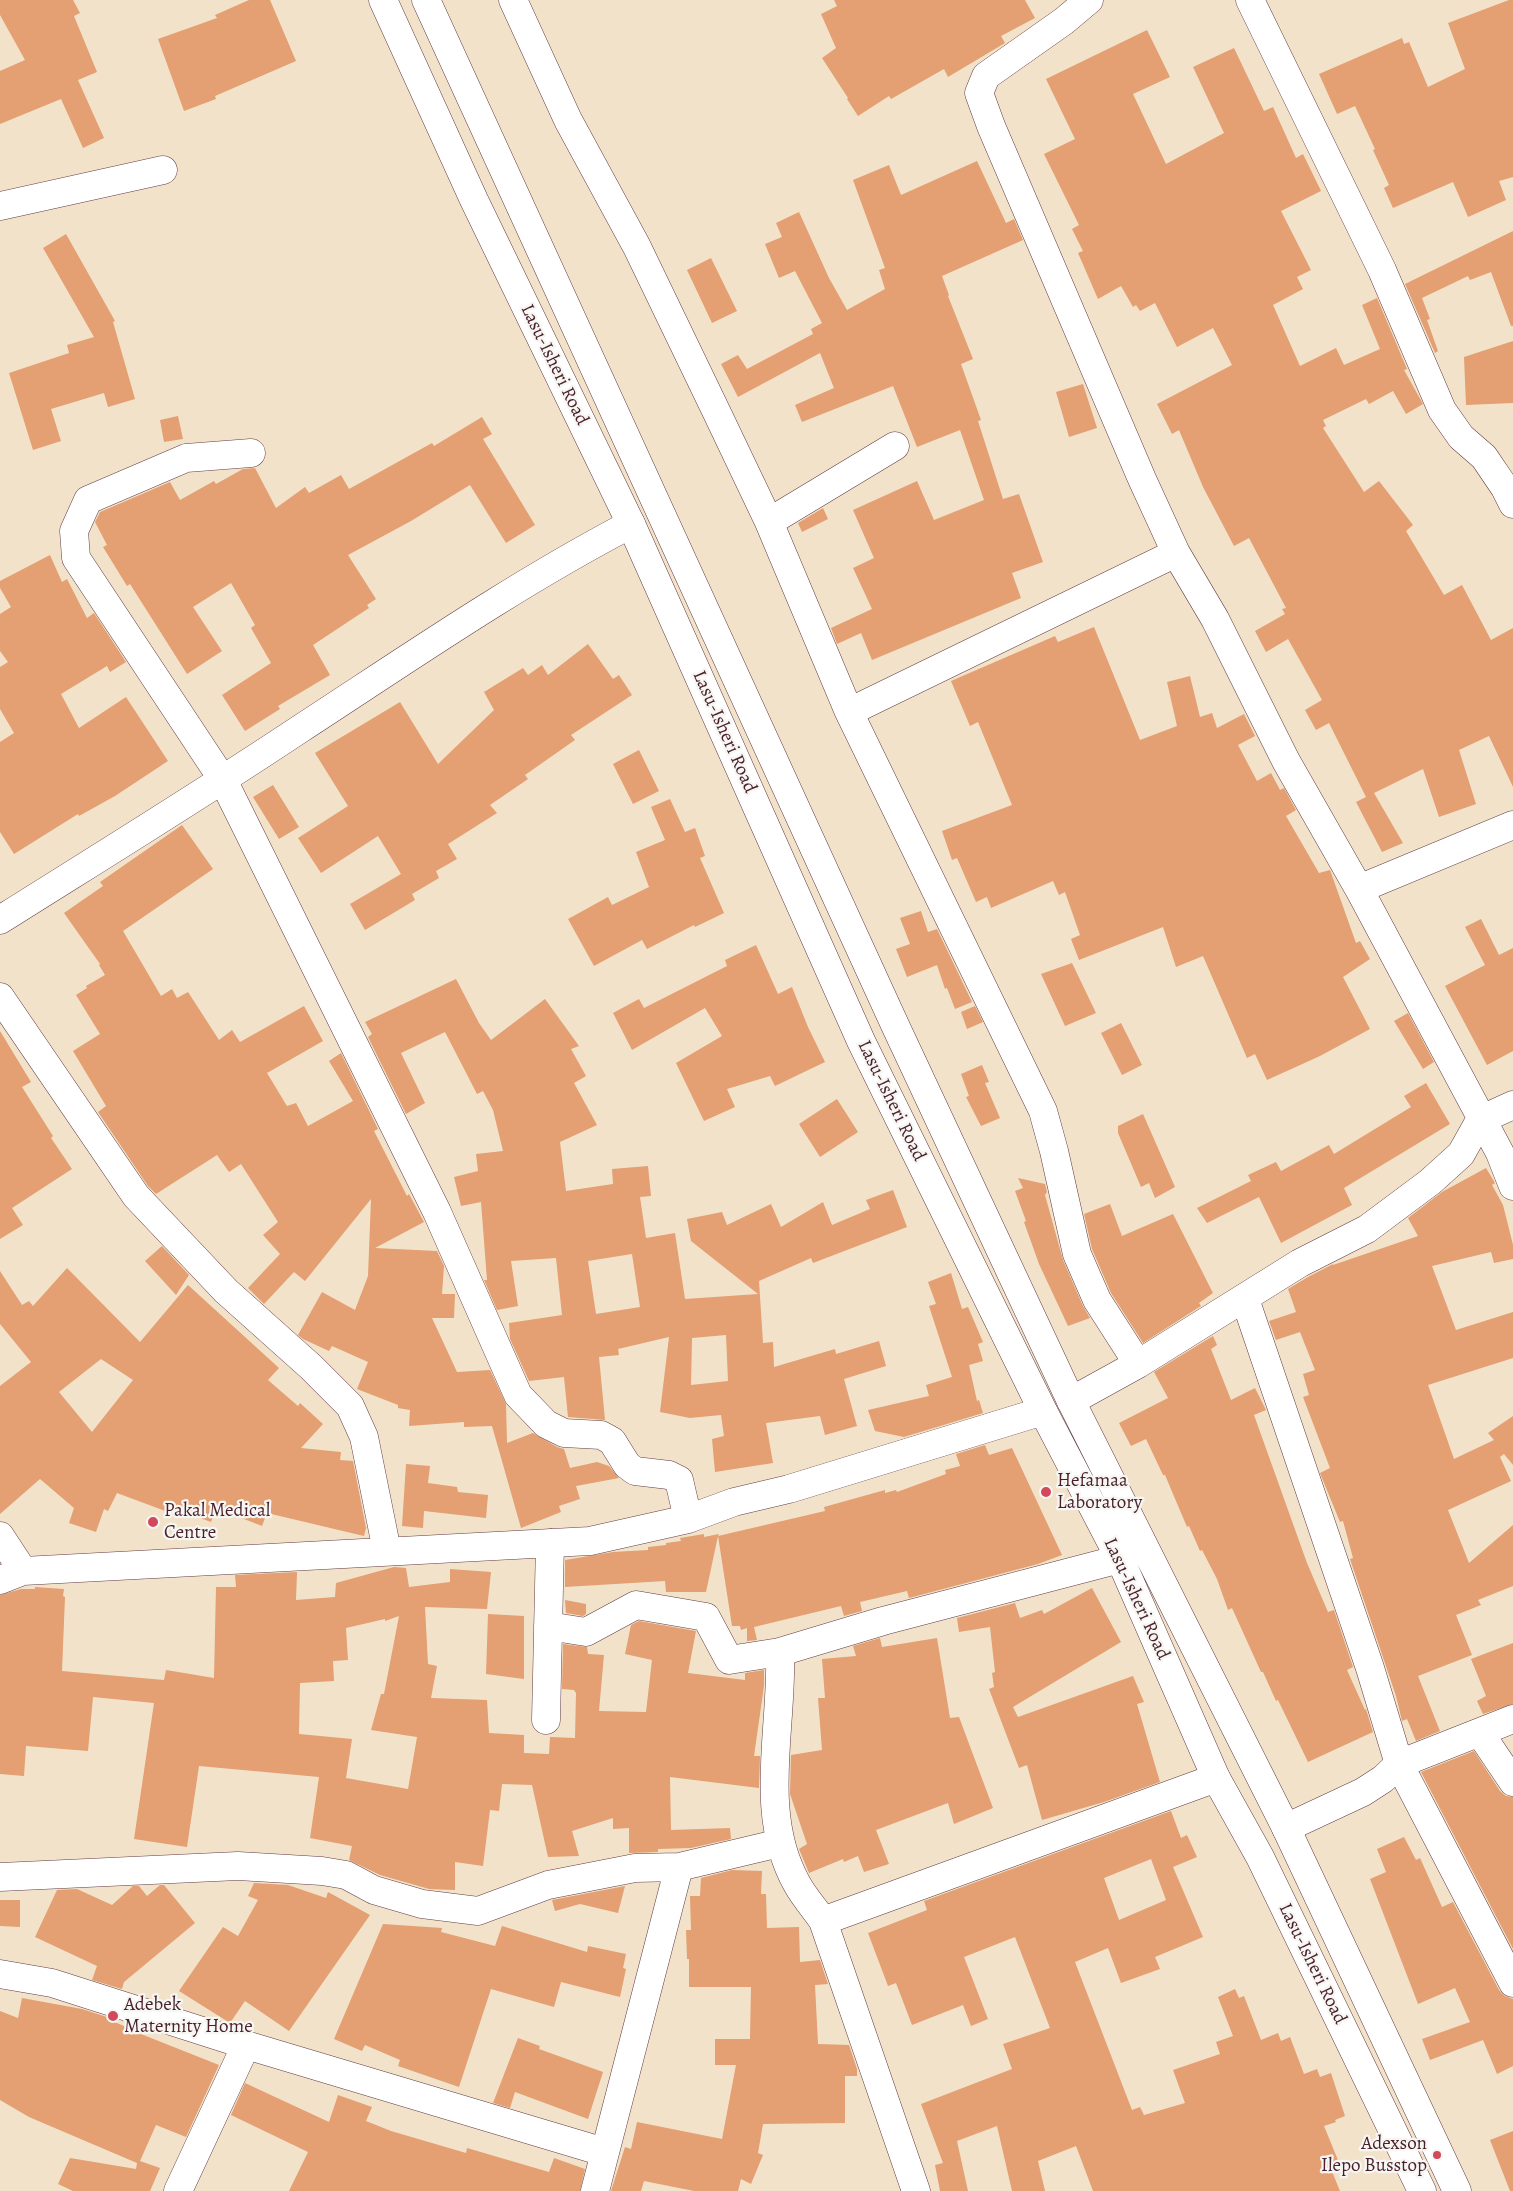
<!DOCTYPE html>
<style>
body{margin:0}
canvas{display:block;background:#f2e2c9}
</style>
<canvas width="1513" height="2191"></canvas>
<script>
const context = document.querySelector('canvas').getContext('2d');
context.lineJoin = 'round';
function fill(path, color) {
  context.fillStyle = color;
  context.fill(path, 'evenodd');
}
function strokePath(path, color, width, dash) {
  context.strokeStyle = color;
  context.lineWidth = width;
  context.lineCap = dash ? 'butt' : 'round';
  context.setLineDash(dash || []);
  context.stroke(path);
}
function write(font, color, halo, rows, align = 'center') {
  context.font = font + ' Alegreya,serif';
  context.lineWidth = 4.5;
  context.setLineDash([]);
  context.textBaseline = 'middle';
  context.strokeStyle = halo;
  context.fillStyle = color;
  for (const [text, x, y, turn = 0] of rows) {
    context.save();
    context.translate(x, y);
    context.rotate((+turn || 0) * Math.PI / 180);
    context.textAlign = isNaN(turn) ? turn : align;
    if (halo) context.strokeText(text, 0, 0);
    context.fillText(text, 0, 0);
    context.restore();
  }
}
const building = new Path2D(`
 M0 0H73L80 13 74 16 97 72 78 80 104 138 83 148 61 99 0 124V71L25 60 0 15Z
 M249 0H270L296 61 215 96 216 99 184 111 158 39 217 18 215 15Z
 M834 0H1025L1035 18 1001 36 1005 43 948 77 944 69 891 99 889 96 858 116 847 99 848 98 822 58 836 48 821 14 837 6Z
 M1509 0H1513V177L1499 181 1506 200 1468 217 1453 182 1393 208 1384 188 1389 185 1373 150 1375 149 1355 106 1337 114 1319 74 1402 38 1404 44 1409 42 1428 87 1465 69 1448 23Z
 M1147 30 1170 77 1133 94 1166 164 1224 133 1193 67 1234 48 1264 111 1273 107 1296 158 1303 154 1321 191 1281 211 1311 270 1297 277 1303 289 1273 305 1300 366 1336 348 1344 365 1380 349 1362 305 1377 298 1407 369 1404 370 1423 404 1406 414 1393 391 1369 404 1366 399 1323 420 1326 426 1323 428 1364 492 1379 481 1413 525 1406 531 1444 595 1462 585 1491 640 1513 628V787L1489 736 1459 750 1476 804 1439 817 1423 769 1374 793 1403 843 1382 852 1356 802 1366 797 1329 723 1316 730 1305 710 1322 700 1288 639 1266 652 1255 631 1285 614 1282 609 1286 608 1249 538 1234 546 1203 487 1179 430 1172 434 1157 404 1232 365 1213 328 1177 347 1155 303 1140 311 1136 305 1133 307 1121 286 1098 299 1078 253 1083 251 1072 229 1079 225 1044 154 1075 139 1046 79Z
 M977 161 1006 223 1014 219 1023 240 942 276 949 295 948 296 973 359 961 364 981 420 978 421 1003 499 1019 494 1043 562 1012 573 1021 598 872 660 861 633 837 644 831 628 872 609 853 568 874 558 853 510 917 481 934 520 984 500 960 430 917 447 893 386 802 422 795 405 834 388 820 353 738 397 721 364 738 355 747 369 813 334 811 329 822 323 795 271 779 278 765 244 782 237 776 223 799 212 829 278 847 310 885 289 879 270 885 268 853 180 889 165 901 195Z
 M1513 231V326H1511L1491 272 1470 280 1468 276 1422 298 1430 319 1427 320 1438 351 1435 353 1405 284Z
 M66 234 115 321 113 322 135 399 108 407 104 393 51 409 61 441 33 450 9 373 69 353 67 345 94 337 43 248Z
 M711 258 737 311 712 323 687 270Z
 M1513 341V403L1466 405 1464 357Z
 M1083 384 1097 428 1069 437 1056 392Z
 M178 416 183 439 164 442 160 420Z
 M482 417 492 434 483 439 535 525 506 543 470 485 411 521 348 555 376 599 367 605 369 608 313 645 330 675 278 706 280 709 245 731 222 695 271 663 251 628 255 625 231 583 193 607 222 651 187 674 130 584 127 586 103 547 107 545 95 522 100 512 170 482 180 500 214 481 216 484 243 469 255 468 276 508 305 487 309 493 341 475 349 489 432 443 434 446Z
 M823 508 828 519 802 532 798 523Z
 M50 555 62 582 67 579 87 618 94 613 126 662 110 672 107 666 61 694 79 728 126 697 168 761 115 796 79 816 78 814 14 854 0 832V742L14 733 0 709V667L8 662 0 651V614L11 607 0 588V581Z
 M1094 627 1140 740 1177 726 1167 682 1190 676 1200 717 1212 713 1217 728 1244 714 1255 736 1238 745 1257 781 1271 773 1280 790 1284 788 1296 810 1286 816 1319 873 1330 870 1356 943 1360 941 1370 959 1343 977 1370 1029 1320 1056 1267 1080 1255 1054 1247 1058 1203 956 1176 967 1163 927 1079 960 1071 939 1080 935 1065 892 1059 895 1053 881 991 908 987 897 976 902 957 858 952 860 942 831 1012 805 978 722 970 726 951 681 1055 636 1058 642Z
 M588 644 613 679 619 675 632 695 571 735 575 740 525 775 528 779 490 805 497 813 448 844 457 859 436 871 439 878 412 894 415 900 365 930 350 904 401 874 378 836 321 873 298 838 348 806 315 753 400 702 438 764 494 710 484 692 523 668 528 675 542 665 548 675Z
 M639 750 659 791 633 804 613 764Z
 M273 785 299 827 279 839 253 797Z
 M670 799 685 832 695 828 705 856 700 858 724 913 695 927 694 925 647 949 642 940 594 966 568 919 608 897 612 905 649 887 636 852 665 840 651 807Z
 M182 825 213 869 123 931 161 996 172 989 177 998 188 992 219 1040 232 1030 240 1042 304 1006 323 1041 267 1073 287 1106 296 1103 308 1126 353 1101 329 1061 341 1053 378 1129 374 1131 407 1196 409 1194 424 1222 375 1248 437 1251 444 1266 442 1294H455L454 1318H432L457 1372 490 1370 506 1404 507 1443 533 1433 557 1447 564 1449 570 1468 597 1462 609 1466 619 1478 576 1486 580 1499 559 1506 561 1512 521 1528 492 1426 464 1427V1422L409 1426 410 1410 398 1408V1405L357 1389 368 1362 332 1346 329 1351 303 1339 298 1335 322 1292 355 1310 368 1276 371 1199 305 1281 294 1272 264 1304 248 1288 280 1254 263 1235 278 1222 241 1164 229 1172 217 1155 156 1194 148 1186 98 1112 106 1106 73 1051 100 1034 76 995 87 988 86 986 105 975 99 965 100 964 64 913 103 886 100 882Z
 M921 911 928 932 937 929 972 1002 955 1009 947 988 945 989 937 965 907 977 896 949 910 944 900 918Z
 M1481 919 1499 955 1513 948V1051L1487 1065 1445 986 1485 965 1465 927Z
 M756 945 778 994 792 987 808 1027 825 1062 775 1086 770 1076 727 1089 735 1107 704 1121 676 1063 722 1036 705 1008 632 1050 613 1013 639 999 644 1008 727 966 725 960Z
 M1072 963 1096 1013 1065 1026 1041 974Z
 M456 979 479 1023 491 1040 545 999 579 1046 571 1049 586 1076 574 1083 597 1125 560 1142 566 1191 613 1184 612 1169 648 1166 651 1196 640 1197 646 1238 675 1233 685 1299 758 1294 691 1241 687 1219 722 1212 727 1225 771 1204 781 1227 823 1202 832 1225 870 1209 866 1200 893 1190 907 1227 813 1263 811 1258 759 1281 763 1343 773 1342 774 1367 835 1349 836 1354 879 1341 886 1366 844 1379 857 1426 825 1435 820 1416 766 1423 773 1463 715 1472 712 1439 724 1436 721 1415 690 1418 660 1412 669 1337 618 1349 619 1355 599 1357 605 1420 568 1417 564 1377 529 1381 510 1339 509 1323 562 1315 556 1258 511 1261 518 1306 497 1310 484 1280H487L481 1202 461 1206 454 1177 478 1171 476 1154 503 1151 493 1110 483 1091 477 1094 445 1032 401 1053 425 1103 406 1114 368 1037 372 1034 365 1022ZM632 1254 640 1307 596 1314 588 1261ZM726 1335 728 1381 691 1385 692 1338Z
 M975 1006 983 1022 967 1029 961 1012Z
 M1408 1013 1434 1062 1423 1069 1394 1021Z
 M1121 1023 1142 1065 1122 1075 1101 1033Z
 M0 1031 31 1082 22 1087 53 1136 51 1138 72 1169 12 1208 23 1225 0 1239Z
 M982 1065 989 1082 985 1083 1000 1118 981 1126 966 1097 969 1096 961 1074Z
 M1426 1083 1450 1124 1344 1188 1352 1205 1320 1222 1281 1243 1259 1197 1207 1223 1197 1208 1251 1181 1248 1175 1276 1162 1281 1171 1329 1145 1334 1154 1411 1107 1404 1096Z
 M837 1099 858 1132 820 1157 799 1124Z
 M1143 1114 1175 1187 1155 1198 1149 1183 1141 1187 1118 1133V1126Z
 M1486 1168 1495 1183 1492 1185 1503 1205 1513 1245V1259L1494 1263 1491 1252 1432 1266 1456 1330 1513 1312V1358L1428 1385 1454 1459 1494 1440 1488 1433 1513 1416V1465L1504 1454 1500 1457 1511 1481 1448 1510 1469 1563 1513 1525V1586L1478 1600 1481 1605 1456 1615 1472 1655 1418 1676 1440 1731 1416 1741 1407 1719 1402 1721 1396 1696 1350 1559 1353 1558 1343 1521 1340 1522 1320 1473 1330 1468 1303 1397 1309 1395 1303 1374 1315 1370 1300 1332 1276 1340 1269 1321 1296 1312 1288 1289 1308 1277 1333 1264V1265L1418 1236 1408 1218 1442 1192Z
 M1018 1178 1045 1184 1047 1192 1045 1195 1063 1260 1083 1306 1090 1318 1068 1326 1039 1264 1024 1222 1026 1221 1015 1191 1023 1188Z
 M1110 1204 1122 1236 1173 1214 1213 1293 1199 1303 1201 1306 1143 1343 1111 1293 1092 1249 1084 1214Z
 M162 1246 189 1275 176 1295 145 1261Z
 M67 1268 140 1342 188 1285 279 1368 268 1380 298 1406 300 1403 323 1424 301 1448 341 1452 340 1460 353 1461 366 1528 364 1536 267 1513 262 1526 216 1508 211 1522 170 1507 168 1512 117 1493 108 1511 104 1509 96 1532 69 1523 74 1508 40 1479 0 1514V1386L31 1362 0 1324V1271L22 1305 29 1301 33 1306ZM101 1359 133 1380 92 1432 59 1392Z
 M951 1273 962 1309 968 1307 983 1342 978 1344 983 1361 969 1365 977 1401 979 1400 983 1413 904 1437 875 1431 868 1410 929 1396 926 1385 952 1377 929 1306 936 1304 928 1282Z
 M1213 1336 1217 1345 1211 1349 1231 1400 1255 1388 1266 1410 1254 1415 1307 1563 1328 1612 1334 1610 1353 1667 1347 1670 1365 1710 1366 1709 1373 1732 1308 1762 1278 1700 1276 1701 1263 1672H1261L1232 1608 1228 1610 1217 1579 1202 1550 1200 1551 1189 1526 1187 1527 1165 1475H1163L1146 1439 1131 1446 1119 1423 1168 1398 1154 1372Z
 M985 1445 989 1455 1012 1448 1062 1555 1038 1564 909 1598 907 1591 860 1602 862 1611 844 1616 841 1606 754 1627 757 1640 747 1641V1628L741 1630 740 1626H732L718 1536 706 1592H666L665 1581 565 1587V1560L613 1552 648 1550V1547L666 1545V1543L681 1541 680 1538 704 1534V1537L719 1534 718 1536 825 1511 824 1507 885 1490V1493L896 1490 897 1492 946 1474 945 1470 960 1466 956 1454Z
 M406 1464 430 1466 428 1483 457 1487 458 1492 488 1495 486 1518 424 1511 423 1528 402 1526Z
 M394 1567 406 1568 409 1587 450 1582V1569L491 1572 487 1609 425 1607 428 1664 437 1666 431 1698 487 1700 489 1733 524 1735V1753L549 1754 550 1737 575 1738 576 1693 574 1690 562 1689 563 1644 587 1647 588 1654 604 1655 599 1711 646 1712 652 1660 625 1654 631 1625 639 1621 696 1631 688 1673 745 1680V1673L764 1670V1686L754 1756H760L759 1788 670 1777 671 1830 730 1828 731 1839 691 1848 658 1849V1852L629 1853V1828L613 1829V1818L572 1831 579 1856 548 1857 532 1785 502 1784 499 1811 490 1810 483 1866 455 1862V1890L429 1889 380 1875 349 1860 352 1846 310 1838 319 1777 199 1766 187 1847 134 1839 154 1703 93 1697 88 1751 26 1746 24 1776 0 1774V1595L21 1589H35V1587L64 1589 63 1596 65 1597 62 1671 164 1680 166 1670 214 1678 216 1587H236L235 1575 297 1572 296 1600 335 1597 336 1583ZM399 1616 384 1694H381L371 1730 417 1737 408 1789 346 1778 352 1739 299 1734 300 1683 334 1681 333 1661 348 1660 346 1628 385 1619V1621Z
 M1092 1588 1121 1642 1013 1707 1018 1717 1133 1676 1144 1702 1137 1704 1160 1782 1104 1802 1042 1820 1027 1765 1019 1768 989 1689 994 1687 992 1673 995 1672 990 1627 959 1632 957 1618 1015 1603 1020 1618 1042 1610 1044 1614Z
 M565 1600 586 1604V1614L583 1616 566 1613Z
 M488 1614 524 1616V1679L486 1674Z
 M880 1638 882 1647 937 1638 950 1718 959 1717 993 1808 954 1824 948 1803 876 1830 889 1864 864 1872 858 1856 844 1862 843 1859 809 1873 799 1849 807 1844 790 1794 791 1755 822 1750 818 1698H825L822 1659 856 1656 853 1646Z
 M1513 1643V1704L1483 1714 1477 1701 1486 1696 1471 1659Z
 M1474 1751 1500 1791 1506 1796 1513 1797V1949L1421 1772Z
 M1171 1811 1181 1838 1187 1835 1197 1857 1173 1867 1203 1937 1155 1957 1160 1969 1121 1983 1108 1948 1075 1962 1132 2110 1140 2107 1144 2115 1185 2103 1173 2070 1220 2054 1216 2042 1233 2036 1218 1997 1235 1989 1239 1998 1244 1996 1261 2040 1278 2033 1281 2041 1290 2037 1304 2074 1317 2069 1320 2077 1331 2073 1345 2116 1335 2120 1336 2122 1324 2126 1340 2165 1331 2169 1340 2191H1093L1076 2146 1038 2161 1045 2191H1012L997 2126 957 2141 968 2191H940L935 2165 943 2163 921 2104 1012 2069 1003 2044 1050 2028 1015 1937 964 1957 988 2019 971 2026 963 2005 912 2025 896 1983 888 1986 868 1933 927 1910 924 1901ZM1151 1859 1166 1900 1119 1920 1104 1878Z
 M1404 1837 1416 1860 1420 1858 1442 1907 1453 1902 1499 1990 1505 1996 1513 1999V2066L1497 2074 1483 2040 1430 2060 1422 2039 1470 2022 1455 1988 1418 2004 1370 1879 1386 1872 1377 1849Z
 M732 1870 762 1871 761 1894H766L767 1928 799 1927 800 1962 820 1960 828 1984 815 1985 818 2044 849 2045 857 2069V2076H845V2123L763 2124 758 2153 763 2155 751 2184 741 2179 738 2191H694L644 2181 641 2191H611L625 2147 631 2149 637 2122 722 2139 736 2065H715V2039H750L751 1987H689V1959H687L686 1930H691L690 1896H700L701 1878Z
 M254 1883 288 1885 326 1898 328 1892 370 1915 289 2031 245 2001 230 2023 179 1991 223 1927 238 1936 258 1900 248 1896Z
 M160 1885H164L195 1923 124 1982 122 1989 92 1980 97 1966 35 1937 57 1890 77 1889 112 1905 133 1886H139L147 1896Z
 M625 1886 618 1913 580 1904 555 1911 552 1900Z
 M0 1900H20V1927L0 1926Z
 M383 1924 442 1928 441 1932 495 1946 502 1926 587 1952 588 1946 626 1954 623 1968 626 1969 620 1997 561 1982 554 2007 491 1989 459 2087 398 2066 400 2060 365 2045 362 2051 334 2039Z
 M22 1998 82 2009 113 2019 112 2021 141 2033V2034L219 2065 186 2137 156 2125 140 2161 160 2168 150 2191H73L58 2184 70 2158 136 2169 137 2163 29 2117 0 2100V2011L18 2018Z
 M518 2038 540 2046 539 2049 603 2072 588 2119 515 2092 510 2108 493 2103Z
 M245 2083 329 2122 338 2095 372 2107 366 2121 391 2131 466 2153 467 2148 549 2172 554 2158 585 2169 580 2191H289L308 2152 231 2115Z
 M1513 2131V2191H1510L1490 2140Z`);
const minor = new Path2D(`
 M513 0 568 120 637 247 718 415 769 522 849 712 1043 1111 1054 1151 1077 1254 1097 1300 1138 1364
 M1089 0 1064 21 986 76 979 93 991 126 1142 479 1176 553 1215 619 1286 761 1359 889 1500 1153 1513 1186
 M1250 0 1382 270 1442 410 1461 437 1484 457 1505 488 1513 504
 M0 206 163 170
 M251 453 186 458 88 500 74 531 76 558 223 780 437 1212 518 1395 546 1424 564 1433 601 1435 612 1441 627 1465 635 1471 669 1475 679 1480 688 1519
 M769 522 895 446
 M849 712 1176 553
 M1359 889 1513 825
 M0 920C100 857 201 795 300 729 409 658 516 584 631 524
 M0 997 136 1196 226 1291 311 1367 350 1406 364 1437 387 1551
 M1245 1299 1370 1668 1399 1764 1513 1983
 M1071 1401 1138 1364 1300 1263 1367 1229 1430 1182 1461 1154 1480 1120 1513 1105
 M0 1536 23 1571
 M0 1580 23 1571 590 1541 688 1519 734 1502 789 1489 1043 1411
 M548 1626 586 1632 636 1605 706 1617 729 1660 780 1652 883 1621 1120 1559
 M780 1652C783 1728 757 1813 797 1884 804 1897 815 1909 823 1921L916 2191
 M546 1720 550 1543
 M1480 1733 1513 1782
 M1286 1828 1363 1792 1383 1779 1399 1764 1513 1719
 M0 1877 238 1866 322 1871 346 1875 374 1890 422 1904 478 1911 548 1885 635 1868 679 1867 780 1843
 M823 1921 1216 1778
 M0 1974 52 1983 246 2045 604 2152
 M178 2191 246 2045
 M595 2191 679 1867`);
const major = new Path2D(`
 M383 0 474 200 631 524 861 1041 1043 1411 1120 1559 1216 1778 1260 1857 1422 2191
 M426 0 895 1025 1071 1401 1286 1828 1457 2191`);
const markers = [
 [1046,1492,6,"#d1495b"],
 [153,1522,6,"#d1495b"],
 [113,2016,6,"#d1495b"],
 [1437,2155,5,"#d1495b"]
];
const streetNames = [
 ["Lasu-Isheri Road",554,365,64],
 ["Lasu-Isheri Road",724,732,66],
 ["Lasu-Isheri Road",891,1101,64],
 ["Lasu-Isheri Road",1136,1599,65],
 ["Lasu-Isheri Road",1312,1964,64]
];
const poiNames = [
 ["Hefamaa",1057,1481],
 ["Laboratory",1057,1503],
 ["Pakal Medical",164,1511],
 ["Centre",164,1533],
 ["Adebek",124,2005],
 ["Maternity Home",124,2027],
 ["Adexson",1427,2144,"right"],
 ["Ilepo Busstop",1427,2166,"right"]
];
fill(building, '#e49f72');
strokePath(minor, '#633c43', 29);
strokePath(major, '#633c43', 29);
strokePath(minor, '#fff', 28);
strokePath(major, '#fff', 28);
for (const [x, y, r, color] of markers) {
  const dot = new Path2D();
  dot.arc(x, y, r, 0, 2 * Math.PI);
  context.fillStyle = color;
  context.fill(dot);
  strokePath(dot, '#f6f6f2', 2);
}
write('19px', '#4a1f2b', '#f6f6f2', streetNames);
write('19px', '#4a1f2b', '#f6f6f2', poiNames, 'left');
</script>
